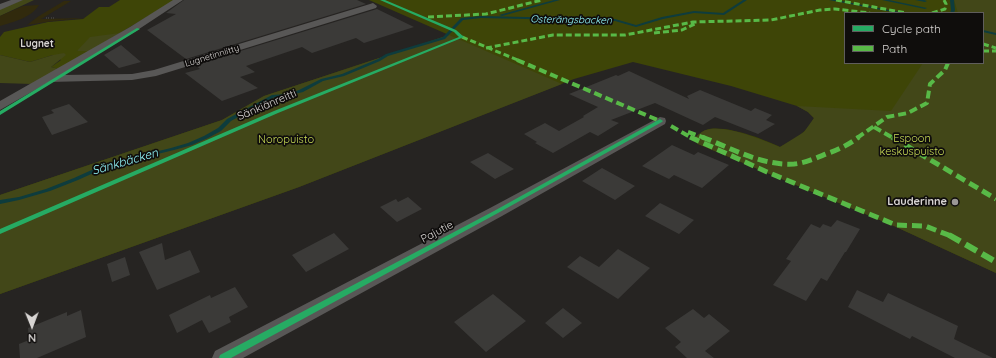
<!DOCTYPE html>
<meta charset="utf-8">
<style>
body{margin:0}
#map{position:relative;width:996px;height:358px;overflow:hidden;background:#262422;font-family:Quicksand,sans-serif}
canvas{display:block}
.legend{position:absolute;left:844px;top:12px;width:140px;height:52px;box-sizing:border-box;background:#0f0d0c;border:1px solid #5f5d5c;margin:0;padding:5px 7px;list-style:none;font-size:12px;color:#d8d5d3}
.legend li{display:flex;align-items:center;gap:8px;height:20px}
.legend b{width:20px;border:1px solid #5f5d5c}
.north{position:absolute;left:12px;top:306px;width:40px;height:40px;-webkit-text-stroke:3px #0f0d0c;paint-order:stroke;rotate:179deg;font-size:11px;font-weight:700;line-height:16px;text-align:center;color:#d8d5d3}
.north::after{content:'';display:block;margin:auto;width:14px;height:18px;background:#d8d5d3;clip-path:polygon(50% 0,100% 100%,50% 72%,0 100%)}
</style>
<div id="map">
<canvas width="996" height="358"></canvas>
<ul class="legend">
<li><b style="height:5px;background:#26ab63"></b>Cycle path</li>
<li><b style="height:5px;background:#58b947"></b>Path</li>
</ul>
<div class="north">N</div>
</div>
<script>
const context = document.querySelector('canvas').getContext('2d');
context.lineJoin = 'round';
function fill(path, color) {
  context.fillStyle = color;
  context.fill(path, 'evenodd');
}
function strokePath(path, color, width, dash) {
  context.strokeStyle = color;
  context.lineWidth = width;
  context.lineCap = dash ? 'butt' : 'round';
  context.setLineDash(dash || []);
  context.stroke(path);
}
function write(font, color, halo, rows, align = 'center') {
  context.font = font + ' Quicksand,sans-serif';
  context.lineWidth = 3.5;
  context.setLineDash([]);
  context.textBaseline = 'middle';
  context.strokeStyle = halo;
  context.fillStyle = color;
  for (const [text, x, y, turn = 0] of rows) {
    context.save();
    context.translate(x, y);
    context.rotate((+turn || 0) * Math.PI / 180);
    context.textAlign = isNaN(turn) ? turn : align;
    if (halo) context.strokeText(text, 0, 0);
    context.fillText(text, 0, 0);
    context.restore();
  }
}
const green = new Path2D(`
 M120 0H175L120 33 77 51H90L59 69 51 67 61 60 53 55 30 62 0 55V37L4 32 48 22 83 19 99 7H109Z
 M369 0H996V273L894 226 698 144 693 139C697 136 702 131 706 130 724 124 763 139 780 147 794 139 807 133 814 118L808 112 797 106 731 86 633 62 574 79 299 187 0 294V195L222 120 264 96 449 35ZM845 13H983V63H845Z`);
const forest = new Path2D(`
 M22 0H34L0 16V9Z
 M954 0H996V273L894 226 698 144 693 139C697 136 702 131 706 130 725 124 763 140 780 147L804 132 814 118 808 112 797 106 891 111 923 63H983V13H958Z
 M120 33 90 51H77L90 37Z
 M449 35 562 84 299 187 0 294V195L222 120 264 96Z
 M64 53 66 55 51 67 59 69 32 84 0 83V55L30 62 53 55Z`);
const sand = new Path2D(`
 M64 1H71L41 19 85 18 53 21 27 25 39 16Z
 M39 5C31 18 13 22 0 26V16L23 6Z`);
const stream = new Path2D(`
 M554 0H560L502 16 499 15Z
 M743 0H747L724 15 694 13 663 19 636 27 615 21 481 18 463 20 445 39 388 56 380 61 344 76 323 81 303 92 287 96 275 97 231 121 221 131 208 138 192 145 174 150 109 166 78 180 50 191 19 200 0 204V200L19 197 46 189 74 178 105 164 171 148 188 143 204 136 218 128 227 119 272 95 287 94 299 90 321 79 342 74 378 59 386 54 443 37 461 18 481 16 615 19 636 25 662 17 694 11 723 13Z
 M829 0H836L905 13H898Z
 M882 0H889L927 8 925 9Z
 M915 0H924L927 1 925 2Z
 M950 0H954L955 10 954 13H950L951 10Z
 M983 30 996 33V35L983 32Z`);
const building = new Path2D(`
 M184 0H357L366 4 186 59 147 30 176 14 166 13Z
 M377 9 414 27 364 43 356 38 312 53 302 47 246 66 255 72 240 77 258 88 222 101 185 73 200 69 195 65Z
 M121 45 141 62 119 68 104 55Z
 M629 71 689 99 687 96 700 90 751 111 755 108 772 115 766 120 775 124 758 134 715 117 703 125 655 103 611 120 619 123 598 136 590 132 553 153 535 143 537 142 524 134 545 123 559 131 584 117 583 116 598 107 569 94 616 75 618 76Z
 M69 104 88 122 52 135 42 117 54 113 51 110Z
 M672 145 694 155 698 152 729 165 702 188 674 175 669 179 642 166Z
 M488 153 514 169 495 179 470 162Z
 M602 168 635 186 615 200 582 181Z
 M408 197 422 209 397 222 380 207 396 199 398 202Z
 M660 203 694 220 679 234 645 216Z
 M837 220 860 229 846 252H845L827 281 821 278 806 301 773 285 791 261 786 259 811 224 820 228 823 224 831 227Z
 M334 233 349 249 306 272 292 255Z
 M162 243 165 260 190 250 200 272 157 290 139 252Z
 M618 249 650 268 618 299 567 267 580 256 599 267Z
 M125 257 130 275 112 282 107 264Z
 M235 287 248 307 229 317 231 322 209 333 202 320 177 333 169 315 210 295 211 298Z
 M857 290 883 302 888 293 958 326 954 339 993 358H955L912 336 910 339 848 307Z
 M493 294 526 321 486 352 454 322Z
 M563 308 582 323 563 338 545 323Z
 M693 309 704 318 709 314 730 331 705 351 714 358H687L675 347 681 342 665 328Z
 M81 310 86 337 37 358H20L19 344 29 340 28 328 67 312V316Z`);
const path = new Path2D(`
 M46 18H56`);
const minor = new Path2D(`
 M11 0H23L0 10V4Z
 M173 0H183L136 31 61 75 132 74 154 70 370 4 373 3 377 6 376 8 156 76 132 80 49 82 0 110V101L130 27Z
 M660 117 665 118 666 121 665 124 502 216 243 358H212L215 351 490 208Z`);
const quietFar3 = new Path2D(`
 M836 0 906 13
 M932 13 945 9 946 4 944 0
 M428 17 486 14 542 0
 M654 33 682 30 695 24
 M462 37 520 61
 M983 44 996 48
 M486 48 553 35H625L693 22 771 20 820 10 835 9 870 13
 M983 51H996`);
const quietFar2 = new Path2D(`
 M517 60 660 121
 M671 126 692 138
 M874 127 893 138
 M688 132 705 138
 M857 138 887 117 908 113 927 103 930 84 945 70 948 63`);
const quietFar1 = new Path2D(`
 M690 137 767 172 896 225 925 226 951 236
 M702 137C731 148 762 166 794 164 805 163 816 158 826 154 838 150 848 145 859 137
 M892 137 996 199`);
const quiet = new Path2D(`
 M949 235 996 262`);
const cycleway = new Path2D(`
 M380 0H385L456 30 464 37 278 113 0 234V229L274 111 459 37 454 32Z
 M137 28 140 29 0 115V111Z
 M660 119 663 121 662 122 498 213 231 358H219L220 355 494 211Z`);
const markers = [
 [955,202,4,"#9a9795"]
];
const farStreetnames = [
 ["Lugnetinniitty",212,56,-17]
];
const farWaternames = [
 ["Osterängsbacken",571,20,1]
];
const farNeighbourhoodnames = [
 ["Lugnet",37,44]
];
const streetNames = [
 ["Sänkiänreitti",267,105,-23],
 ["Pajutie",437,232,-28]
];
const parkNames = [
 ["Espoon",912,139],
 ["keskuspuisto",912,152],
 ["Noropuisto",286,140]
];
const poiNames = [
 ["Lauderinne",947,202]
];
const waterNames = [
 ["Sänkbäcken",125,162,-16]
];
fill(green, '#3e4507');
fill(forest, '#424718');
fill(sand, '#312a0d');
fill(stream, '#0e3c3d');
fill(building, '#3b3a38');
strokePath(path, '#636262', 1.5, [0.5, 2]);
fill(minor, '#585756');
strokePath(quietFar3, '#58b947', 3, [6, 3]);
strokePath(quietFar2, '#58b947', 4, [8, 4]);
strokePath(quietFar1, '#58b947', 5, [10, 5]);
strokePath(quiet, '#58b947', 6, [13, 6]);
fill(cycleway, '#26ab63');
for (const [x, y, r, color] of markers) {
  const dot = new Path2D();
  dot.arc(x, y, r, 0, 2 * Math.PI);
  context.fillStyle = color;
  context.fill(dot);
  strokePath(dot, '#0f0d0c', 1.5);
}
write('9px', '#d8d5d3', '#0f0d0c', farStreetnames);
write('italic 10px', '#92f6f9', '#0f0d0c', farWaternames);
write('bold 10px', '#d8d5d3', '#0f0d0c', farNeighbourhoodnames);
write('11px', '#d8d5d3', '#0f0d0c', streetNames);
write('11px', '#c8db56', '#0f0d0c', parkNames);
write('bold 11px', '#d8d5d3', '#0f0d0c', poiNames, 'right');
write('italic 12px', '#92f6f9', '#0f0d0c', waterNames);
</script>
